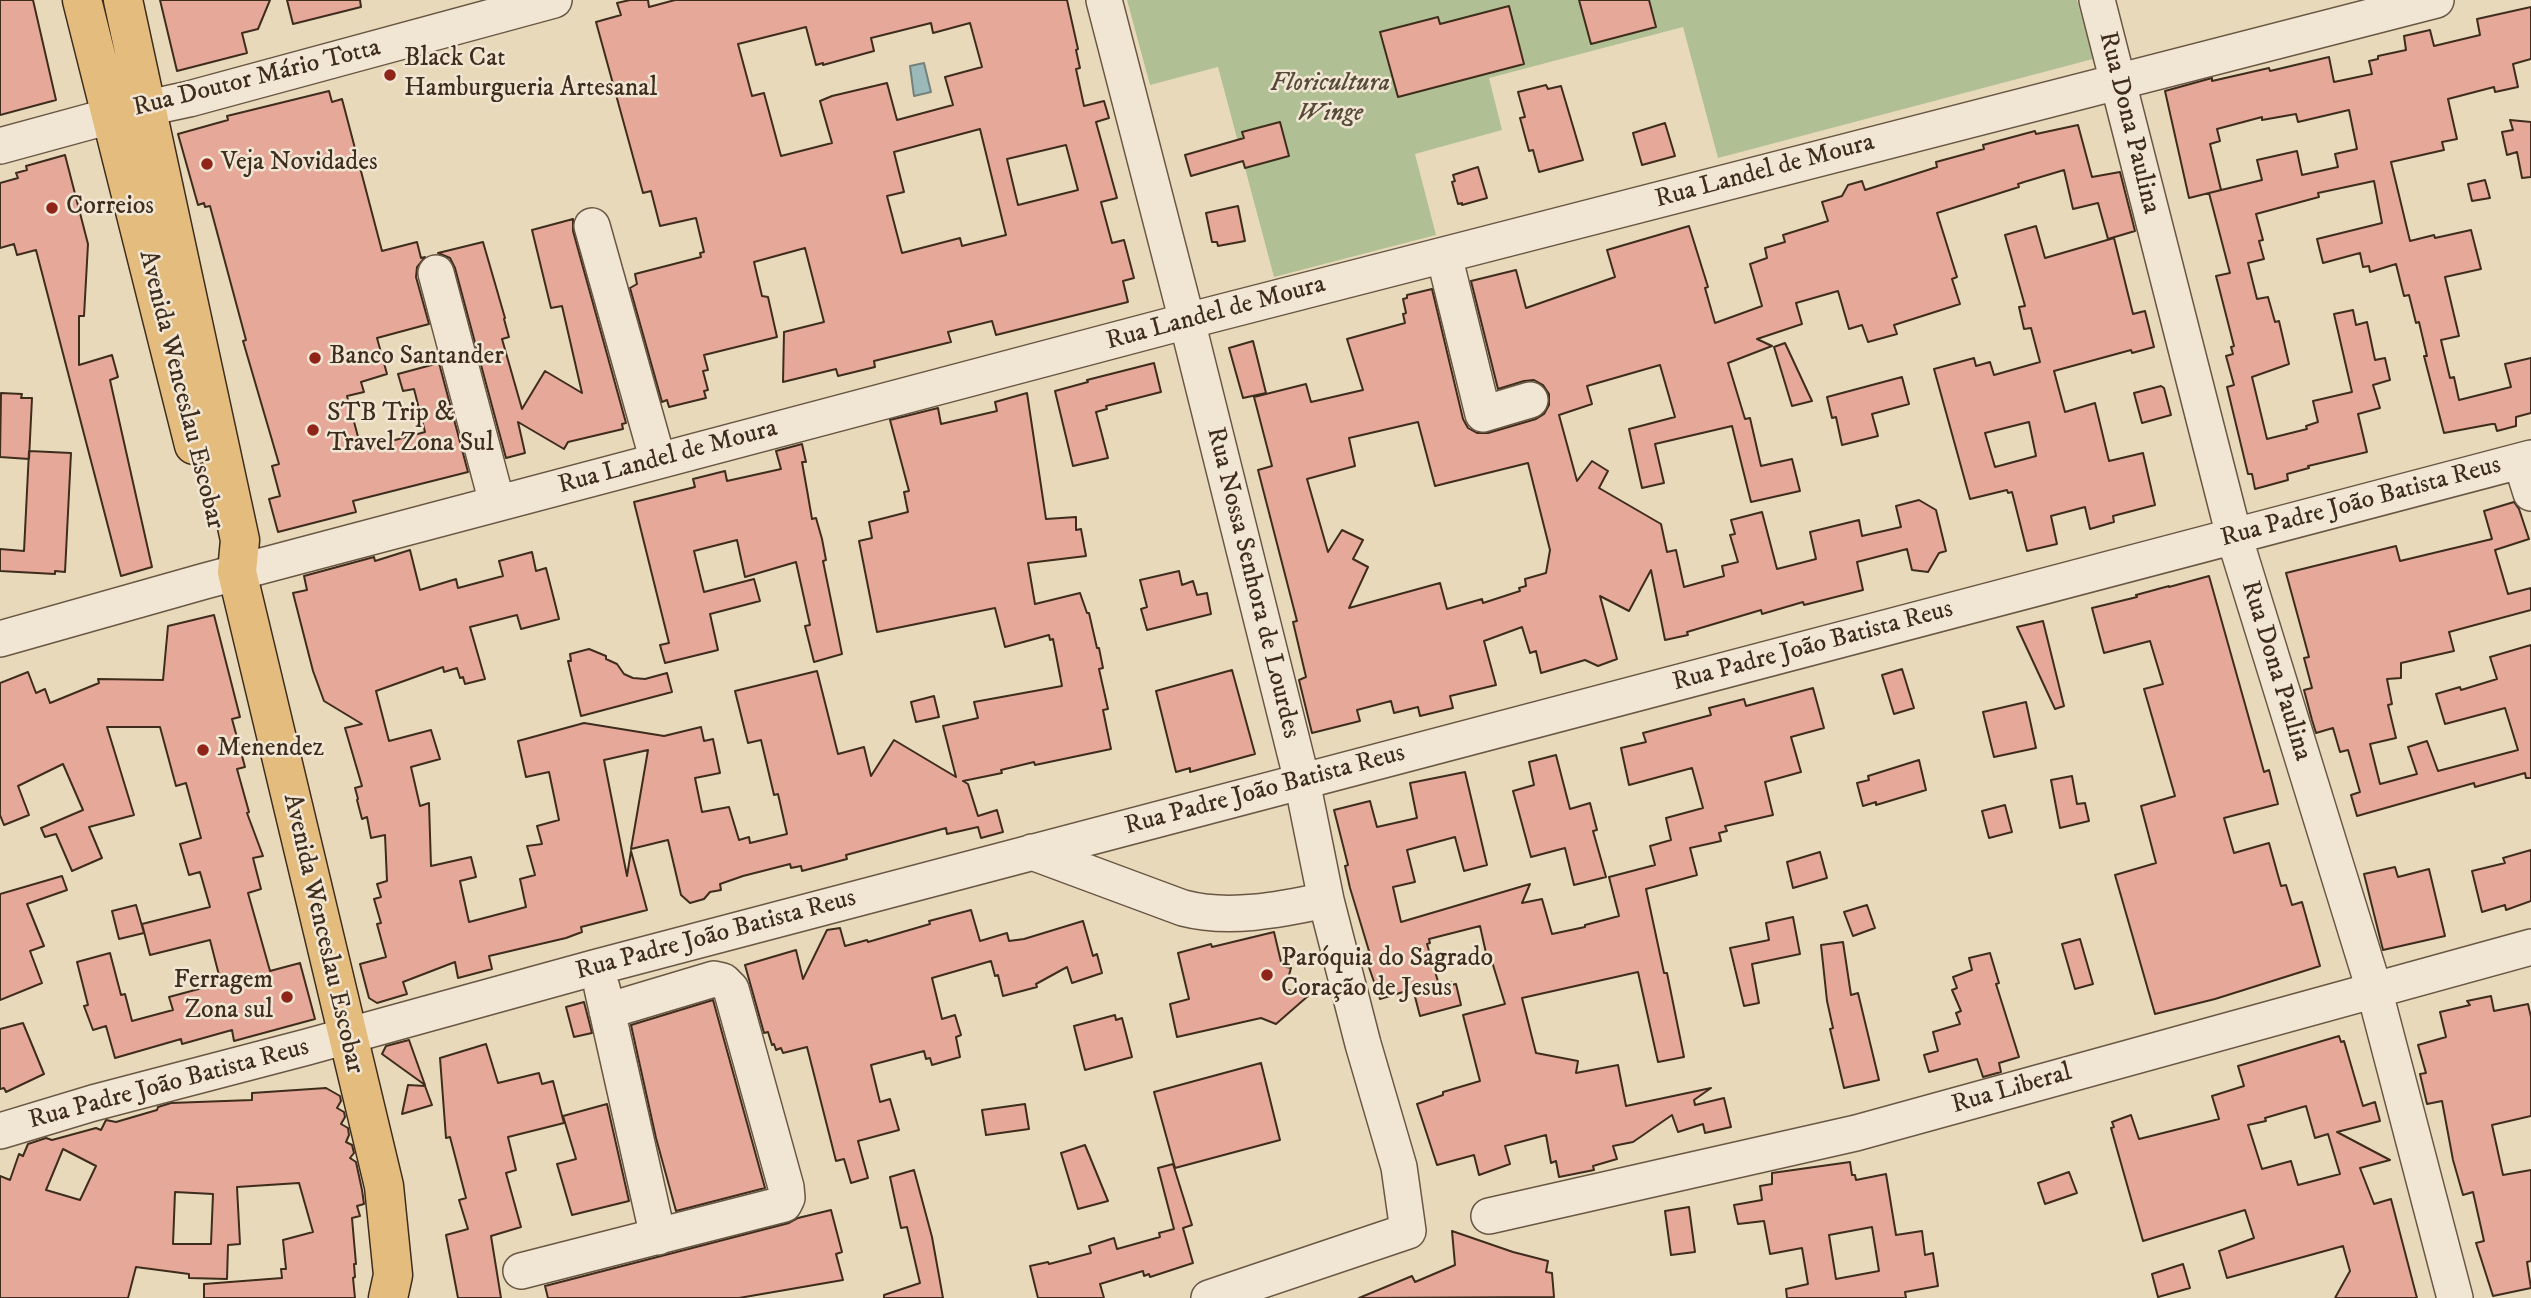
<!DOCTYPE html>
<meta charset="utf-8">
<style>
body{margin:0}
canvas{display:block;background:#e9d9bb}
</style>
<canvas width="2531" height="1298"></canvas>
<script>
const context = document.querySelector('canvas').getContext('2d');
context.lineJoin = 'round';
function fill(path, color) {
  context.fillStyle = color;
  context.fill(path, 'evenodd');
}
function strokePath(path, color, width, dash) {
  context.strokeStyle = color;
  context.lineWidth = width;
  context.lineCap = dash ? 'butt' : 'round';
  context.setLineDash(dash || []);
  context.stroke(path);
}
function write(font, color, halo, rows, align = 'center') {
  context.font = font + ' "IM FELL DW Pica",serif';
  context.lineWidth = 5;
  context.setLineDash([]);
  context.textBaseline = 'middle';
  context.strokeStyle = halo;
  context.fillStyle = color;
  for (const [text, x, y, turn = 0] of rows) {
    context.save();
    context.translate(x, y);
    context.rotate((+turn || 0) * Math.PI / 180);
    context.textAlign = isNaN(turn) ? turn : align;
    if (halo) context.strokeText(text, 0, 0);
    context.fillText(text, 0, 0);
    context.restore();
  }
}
const green = new Path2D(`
 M1127 0H2077L2093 59 1718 158 1683 27 1489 78 1502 130 1415 154 1436 235 1274 277 1218 67 1150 85Z`);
const water = new Path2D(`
 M924 63 931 92 914 96 910 66Z`);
const building = new Path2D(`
 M0 0H33L56 100 0 115Z
 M160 0H270L258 29 242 33 247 53 177 71Z
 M287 0H360L361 7 293 24Z
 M630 0H648L649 7 675 0H1067L1078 49 1076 50 1080 68 1076 69 1084 106 1104 101 1109 118 1096 122 1117 198 1101 202 1112 243 1124 240 1134 278 1123 281 1128 302 996 335 992 321 948 332 951 342 874 361 875 367 838 376 836 369 783 382 784 332 824 322 805 248 754 262 762 296 768 297 777 337 704 355 708 370 703 371 708 390 704 391 706 398 669 407 667 400 662 402 630 288 637 284 635 274 701 257 700 253 704 252 696 218 660 226 651 191 643 193 596 22 621 15 617 3ZM931 23 933 33 970 23 982 67 945 77 953 105 897 120 887 83 832 96 820 101 832 143 781 156 764 93 752 96 738 44 806 27 816 65 823 63V65L874 51 871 38ZM980 129 1006 235 962 246 960 238 902 253 887 196 904 192 894 152ZM1066 145 1078 190 1018 205 1007 159Z
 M1579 0H1649L1656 27 1591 44Z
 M1509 6 1524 64 1398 97 1380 32 1438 17 1440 24Z
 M2531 7V59L2513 64 2518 87 2495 92 2494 87 2448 99 2457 139 2442 142 2444 150 2391 162 2410 241 2434 235 2435 238 2471 230 2481 269 2445 277 2459 336 2441 340 2450 378 2454 377 2459 400 2511 387 2505 364 2531 358V413L2516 417V426L2497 431 2495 424H2492L2444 433 2424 356H2427L2419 322 2416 323 2409 295 2404 296 2396 264 2370 272 2369 266 2363 267 2360 253 2323 263 2317 239 2382 223 2374 181 2318 193 2319 197 2256 214 2263 240 2259 241 2264 259 2248 263 2257 299 2268 297 2275 322 2279 321 2289 364 2252 377 2267 439 2307 429 2306 426 2318 422 2313 401 2352 392 2334 314 2353 310 2356 325 2367 322 2375 360 2385 358 2390 380 2373 385 2380 408 2358 414 2367 452 2308 466 2309 468 2287 474 2288 480 2255 489 2252 474H2248L2227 387 2234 385 2226 356 2233 354 2231 347 2234 346 2216 276 2230 273 2209 193 2262 180 2257 160 2297 151 2302 175 2338 167 2335 154 2357 149 2349 110 2298 122 2296 114 2262 120V117L2217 129 2220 141 2210 144 2221 190 2189 198 2165 91 2212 78V81L2269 68 2270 71 2329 57 2334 82 2372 74 2369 61 2378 59V56L2406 50 2404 36 2430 30 2434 46 2480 35 2477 19Z
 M1546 85 1548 89 1561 86 1583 160 1539 172 1533 150 1529 151 1520 118 1525 117 1518 92Z
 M329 91 332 102 342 99 382 251 417 242 421 258 425 257 417 267 416 277 429 324 377 338 387 374 361 382 364 392 347 396 360 444 379 439 380 444 425 432 414 389 403 391 398 374 439 363 468 472 353 501 356 512 278 532 269 499 280 496 272 466 279 464 243 341 246 340 210 206 205 207 204 203 198 205 178 134 228 120 227 116Z
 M2510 120 2531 122V177L2522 178 2517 152 2507 155 2502 132 2513 130Z
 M1280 122 1289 156 1245 168 1243 161 1191 176 1185 155 1244 138 1242 132Z
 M1665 123 1675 156 1642 165 1633 133Z
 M2078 125 2092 177 2120 172 2135 231 2108 239 2098 203 2073 209 2064 170 2024 182 2018 184 2019 187 1937 213 1957 277 1952 279 1960 304 1894 325 1897 334 1868 342 1862 325 1849 329 1838 291 1796 303 1802 324 1757 339 1772 346 1728 363 1745 419 1750 418 1761 466 1792 459 1800 491 1751 502 1732 426 1655 444 1664 483 1642 488 1629 429 1675 417 1660 365 1587 386 1592 404 1559 415 1577 481 1592 461 1608 471 1599 488 1661 524 1667 552 1676 550 1684 587 1724 576 1722 566 1738 562 1730 535 1735 534 1731 520 1762 512 1777 569 1816 559 1810 532 1859 520 1862 536 1901 527 1896 506 1919 500 1936 510 1946 551 1939 553 1928 572 1912 570 1907 549 1857 562 1863 590 1804 605 1803 602 1762 614 1761 610 1687 632 1688 635 1665 640 1651 570 1629 611 1600 596 1617 659 1598 666 1585 660 1541 673 1536 651 1530 653 1522 627 1484 641 1496 685 1450 696 1453 708 1420 716 1418 707 1394 713 1391 701 1357 710 1360 721 1312 733 1299 680 1306 677 1293 622 1297 621 1258 470 1272 466 1254 397 1306 384 1311 402 1363 390 1347 339 1405 323 1403 314 1406 313 1403 299 1407 298V295L1432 289 1463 419 1468 428 1477 433H1488L1536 419 1544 414 1549 405V394L1543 385 1534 380 1524 381 1498 389 1471 281 1516 270 1526 308 1615 277 1607 250 1689 226 1708 287 1705 288 1715 323 1762 306 1750 264 1767 258 1765 248 1785 242 1783 235 1828 221 1822 202 1842 196 1848 185 1862 181 1865 190 1937 167 1936 162 1984 149 1983 145 2035 131 2036 134ZM1418 422 1435 486 1528 463 1550 550 1546 573 1525 579 1526 586 1519 588 1520 591 1483 603 1482 599 1447 609 1440 583 1349 608 1368 567 1353 559 1363 540 1342 530 1328 552 1307 479 1355 466 1349 438Z
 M65 155 88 244 84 316H79V365L112 355 118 377 110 380 152 567 121 576 36 250 17 255 14 244 0 248V183L18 178 16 173 27 170 26 166Z
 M1478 167 1487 198 1462 205V203L1458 204 1452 182 1455 181 1453 175Z
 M2485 180 2490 198 2472 201 2468 184Z
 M1238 206 1245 241 1218 246 1217 242H1212L1206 213Z
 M573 219V231L626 423 622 424 623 429 568 442 564 449 518 422 525 453 506 458 455 268 450 258 438 253 483 242 505 318 504 319 509 337 502 339 522 409 545 371 582 393 562 306 551 308 532 230Z
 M2036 226 2045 258 2114 238 2133 314 2145 311 2154 347 2132 353 2131 350 2054 371 2065 412 2095 403 2109 461 2143 453 2155 505 2113 516 2114 522 2090 529 2085 507 2051 516 2057 544 2027 551 2012 492 2008 493 2007 490 1970 499 1934 369 1974 358 1976 366 1990 362 1994 375 2040 362 2031 328 2024 329 2019 307 2025 306 2005 235ZM2029 422 2036 456 1995 467 1985 433Z
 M1253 341 1266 393 1243 398 1229 348Z
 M1785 343 1812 401 1792 406 1774 347Z
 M1154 363 1161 392 1106 406 1107 409 1096 412 1108 458 1073 466 1055 391 1088 382 1087 380Z
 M1902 377 1909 404 1872 414 1878 436 1842 445 1836 417 1832 418 1827 397Z
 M2161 386 2164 388 2171 415 2142 423 2134 393Z
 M1 393 22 394 21 398H32L29 459 0 457Z
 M1027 393 1046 519 1076 517V530L1081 529 1086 556 1028 563 1035 604 1080 593 1087 613H1089L1097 648H1099L1103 668 1099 669 1108 709 1103 710 1111 749 1035 765 1034 762 1001 770 1002 773 963 781 968 784 978 816 997 810 1003 832 981 838 978 827 947 834 946 828 846 855 847 859 802 871 801 866 791 868 790 864 743 876 720 884 721 890 710 892 704 899 690 903 681 895 668 840 631 849 648 750 604 760 627 876 631 851 647 910 581 927 582 932 566 938 489 956 492 969 458 978 455 962 403 982 407 994 377 1003 369 998 360 964 386 957 377 924 381 923 374 899 381 897 377 884 387 881 385 835 371 838 367 817 362 819 357 800 358 799 355 788 362 786 345 728 362 724 324 701 313 671 293 593 307 590 304 576 374 557 375 561 410 550 420 590 456 579 458 588 503 576 499 561 532 552 536 571 546 568 559 619 521 629 517 615 470 627 485 679 465 684 463 677 460 678 457 668 444 672 443 667 376 691 389 741 431 730 440 759 411 767 420 806 429 803 431 866 471 857 476 877 460 881 469 922 526 907 520 879 535 875 527 846 542 844 537 826 559 820 549 772 526 777 518 741 584 723 664 736 701 727 704 741 713 739 720 773 695 778 702 812 729 807 739 840 749 837 750 843 787 834 778 794 774 795 761 740 748 743 735 691 817 671 838 754 864 747 871 776 894 740 956 777 943 726 978 718 974 702 1062 686 1053 639 1050 640 1049 635 1005 647 995 608 877 632 859 541 872 538 869 522 908 512 904 492 909 491 890 420 938 408 941 424 997 411 995 402Z
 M802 444 806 462H802L807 490 812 519 816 518 822 539 826 560 823 561 842 654 814 662 805 626 810 625 796 562 745 577 737 540 694 551 704 592 754 579 760 601 710 614 718 650 665 663 660 645 669 643 634 502 695 487 693 479 725 471 727 481 781 469 776 451Z
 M29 451 71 453 65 572 55 571V574L0 571V549L24 551Z
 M2514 502 2519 509 2529 539 2495 550 2508 594 2531 588V610L2449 632 2454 651 2401 663V678L2387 679 2392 704 2388 705 2396 738 2370 744 2380 784 2417 774 2408 747 2427 741 2438 771 2518 750 2505 708 2445 724 2436 694 2460 687 2461 690 2497 679 2490 657 2531 645V778H2526L2525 773 2475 787 2474 783 2357 816 2351 795 2360 792 2348 750 2340 752 2333 728 2316 733 2312 720 2304 690 2312 688 2304 658 2309 657 2286 573 2396 546 2400 561 2492 539 2484 511Z
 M1179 571 1182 585 1193 581 1197 595 1207 593 1211 614 1147 630 1141 609 1147 607 1140 580Z
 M2209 576 2259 754 2264 772 2269 770 2278 804 2224 818 2234 853 2269 843 2281 886 2286 885 2292 905 2302 902 2320 966 2215 999 2155 1014 2115 875 2156 863 2141 806 2175 796 2144 689 2163 684 2150 641 2104 653 2092 608 2137 597 2136 595 2169 586V587Z
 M214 615 240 717 232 719 245 767 237 769 249 812 247 813 263 856 253 858 261 889 248 893 270 971 300 963 315 1019 234 1041 232 1030 182 1044 181 1039 115 1058 106 1026 93 1030 84 1006 88 1005 77 962 110 953 121 995 125 994 132 1021 173 1010 169 997 221 983 210 940 150 955 142 924 210 907 200 872 189 875 180 844 201 838 186 783 176 786 160 727H107L134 815 89 827 102 858 72 871 56 834 45 837 41 828 83 810 63 764 18 786 29 815 4 825 0 815V683L28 672 36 693 45 689 50 703 99 683 98 679 163 680 168 626Z
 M2043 621 2064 706 2055 709 2017 627Z
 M589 649 606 656V659L617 664 624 674 633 678 645 679 667 673 672 692 581 716 568 661H571L570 654Z
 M1902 669 1914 708 1894 714 1882 675Z
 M1232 670 1255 754 1190 772V768L1176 772 1156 691Z
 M1813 688 1824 728 1791 737 1801 772 1765 782 1773 815 1725 826 1727 831 1719 833 1721 841 1690 848 1697 875 1646 889 1664 973H1667L1684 1057 1658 1062 1638 972 1522 998 1536 1053 1578 1061 1576 1073 1618 1065 1626 1106 1711 1088 1694 1100 1695 1105 1724 1098 1731 1127 1705 1133 1703 1124 1678 1132 1672 1115 1633 1142 1613 1146 1617 1159 1593 1166 1594 1170 1559 1177 1556 1161 1551 1163 1546 1135 1505 1146 1510 1164 1479 1175 1474 1155 1437 1165 1417 1104 1443 1095V1092L1480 1081 1463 1015 1505 1004 1489 952 1486 953 1480 926 1429 939 1430 943 1427 944 1439 985 1451 982V985L1456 984 1461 1005 1420 1016 1413 989 1380 999 1364 953 1369 951 1350 888 1345 866 1348 865 1334 810 1370 801 1377 827 1417 818 1410 783 1465 772 1487 865 1464 871 1455 837 1407 850 1415 882 1393 887 1401 922 1530 884 1522 903 1542 899 1552 934 1585 927V925L1619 916 1609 877 1655 865 1650 846 1671 840 1666 818 1703 808 1692 768 1629 785 1621 748 1646 742 1643 733 1711 715 1709 708 1744 699 1746 706Z
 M934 696 939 717 916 722 911 702Z
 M2026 702 2036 748 1994 757 1983 712Z
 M1556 755 1570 809 1590 803 1597 830 1593 831 1606 877 1574 885 1565 848 1531 857 1513 791 1534 785 1529 762Z
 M1919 760 1926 790 1876 805V802L1863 806 1857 783 1869 780 1868 776Z
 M2072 776 2077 804 2085 803 2089 821 2060 828 2051 780Z
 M2005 805 2012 832 1989 838 1982 811Z
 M2531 850V901L2506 910 2505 905 2482 912 2472 871 2505 863 2503 858Z
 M1820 852 1827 878 1793 888 1787 862Z
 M2395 867 2398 877 2429 869 2445 936 2383 950 2364 874Z
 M62 876 67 890 27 904 44 946 30 951 42 983 0 1000V894Z
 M136 905 144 933 119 939 112 911Z
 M1867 905 1875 928 1853 936 1844 912Z
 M971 910 980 941 1007 933 1009 941 1024 939 1083 921 1093 956 1097 954 1102 973 1072 983 1067 967 1036 984 1037 987 1003 996 998 975 995 976 991 961 932 978 942 1019 955 1015 961 1035 956 1037 960 1057 932 1065 930 1058 926 1059 924 1051 871 1065 880 1102 890 1099 899 1130 858 1141 868 1178 851 1183 844 1159 836 1161 807 1047 783 1053 781 1048 776 1050 774 1044 772 1045 768 1032 764 1033 745 965 796 950 803 979 827 930 840 928 845 946 867 940 868 942 930 924 929 921Z
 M1793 917 1800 954 1752 964 1759 1003 1744 1006 1730 948 1769 940 1766 923Z
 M1274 932 1282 966 1291 968 1285 989 1308 996 1276 1024 1261 1018 1177 1037 1170 1004 1189 999 1178 953 1211 944 1212 947Z
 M2080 939 2093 984 2075 989 2062 944Z
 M1843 942 1851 995 1858 993 1879 1080 1844 1088 1830 1029 1833 1028 1827 1001 1821 945Z
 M1990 953 1999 983 1996 984 2019 1057 1999 1063 2001 1072 1983 1077 1977 1059 1929 1072 1924 1055 1938 1051 1933 1032 1960 1024 1956 1013 1961 1011 1952 990 1957 988 1953 977 1972 970 1969 958Z
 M2491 996 2494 1011 2528 1004 2531 1017V1116L2492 1125 2503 1175 2531 1170V1261L2527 1262 2531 1288 2493 1296 2476 1243 2484 1241 2473 1192 2463 1195 2453 1160 2442 1101 2427 1104 2420 1074 2426 1073 2418 1045 2446 1037 2440 1012 2470 1005 2467 1001Z
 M713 1000 765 1188 676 1211 656 1138 631 1025Z
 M584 1002 592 1033 574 1037 566 1007Z
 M1115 1015 1116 1020 1122 1018 1132 1057 1085 1070 1074 1026Z
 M23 1023 44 1074 6 1092 4 1088 0 1089V1029Z
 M2339 1036 2341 1042 2344 1041 2363 1106 2375 1102 2380 1121 2337 1132 2390 1160 2360 1168 2374 1204 2391 1199 2417 1298H2335L2350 1271 2343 1246 2227 1278 2219 1251 2254 1238 2245 1210 2143 1241 2111 1128 2114 1127 2112 1122 2131 1115 2139 1139 2219 1119 2212 1096 2244 1086 2238 1066ZM2306 1106 2315 1138 2328 1134 2340 1174 2298 1185 2291 1161 2262 1169 2248 1125 2266 1121 2265 1118Z
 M409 1040 425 1085 382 1054 386 1046Z
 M486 1044 498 1083 539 1073 542 1084 553 1081 564 1123 508 1137 516 1170 506 1173 521 1227 491 1236 501 1298H458L446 1235 468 1229 459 1200 466 1198 450 1137 446 1138 440 1058Z
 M1261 1063 1280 1140 1175 1168 1154 1092Z
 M408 1085 425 1086 432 1105 402 1114Z
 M326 1088 340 1096 341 1101 337 1108 344 1112 345 1117 341 1124 348 1128 349 1135 346 1142 352 1145 354 1153 350 1158 356 1162 362 1190 364 1204 357 1206 360 1216 352 1218 356 1264H354L355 1277 353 1278 355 1298H204V1284L282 1278 281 1269H286L283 1240 313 1232 299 1183 237 1187 240 1244 228 1245 227 1279 189 1278V1274L136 1267 128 1298H0V1176L10 1180 19 1154 23 1156 28 1144 46 1138 52 1140 96 1128 101 1130 106 1120 116 1122 157 1110 158 1107 171 1103 252 1100V1093ZM63 1149 96 1166 80 1200 46 1190ZM175 1192 213 1194 211 1244H173Z
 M607 1104 629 1201 572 1215 557 1164 576 1159 563 1116Z
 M1025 1104 1029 1129 986 1135 982 1110Z
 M1085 1145 1108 1201 1078 1209 1061 1153Z
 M1850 1162 1852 1175H1855L1856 1180 1886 1174 1896 1235 1922 1231 1925 1255 1933 1253 1938 1286 1905 1292 1906 1298H1787L1786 1289 1808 1284 1802 1248 1770 1254 1764 1221 1738 1224 1734 1205 1762 1200 1760 1186 1772 1184V1173ZM1872 1227 1879 1271 1836 1279 1829 1235Z
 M1173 1164 1192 1225 1183 1228 1193 1263 1150 1277 1149 1274 1144 1276 1143 1271 1100 1284 1104 1298H1038L1030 1266 1048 1262 1049 1264 1091 1253 1089 1246 1114 1238 1117 1249 1160 1237 1159 1233 1174 1229 1158 1168Z
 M914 1170 932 1237 943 1298H884V1295L920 1283 907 1227 901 1228 890 1177Z
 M2069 1172 2077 1193 2045 1204 2038 1183Z
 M1689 1207 1695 1252 1671 1255 1665 1211Z
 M831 1210 842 1252 836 1254 843 1280 739 1298H548L545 1286 789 1223 798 1218Z
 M1452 1231 1513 1252 1548 1261 1546 1272 1552 1273 1554 1297 1359 1298 1412 1276 1415 1282 1455 1265Z
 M2183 1264 2190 1288 2158 1297 2152 1274Z`);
const minor = new Path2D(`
 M1104 0 1187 321 1302 781 1326 900 1363 1044 1399 1167 1408 1231 1209 1298
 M2097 0 2234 536 2374 989 2455 1298
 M0 146 110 116 189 99 554 0
 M592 226 658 461
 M1444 255 1483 414 1530 400
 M436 273 497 503
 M2521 461 2531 493
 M0 639 205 581 1187 321 2436 0
 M1032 852 1183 908C1229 920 1279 910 1326 900
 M602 988 658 1237
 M0 1131 93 1103 307 1047 597 967 2531 458
 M1489 1216 1856 1133 2531 947
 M521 1271 784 1204 787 1198 786 1187 731 989 723 981 714 979 607 1011`);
const major = new Path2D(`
 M82 0 194 445
 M123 0 240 540 237 572 384 1186 393 1275 388 1298`);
const markers = [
 [390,75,7,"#8f2418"],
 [207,164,7,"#8f2418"],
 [52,208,7,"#8f2418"],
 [315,358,7,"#8f2418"],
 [313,430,7,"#8f2418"],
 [203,750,7,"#8f2418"],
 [1267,975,7,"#8f2418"],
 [287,997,7,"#8f2418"]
];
const poiNames = [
 ["Black Cat",404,60],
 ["Hamburgueria Artesanal",404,90],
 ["Veja Novidades",221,164],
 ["Correios",66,208],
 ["Banco Santander",329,358],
 ["STB Trip &",327,415],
 ["Travel Zona Sul",327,445],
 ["Menendez",217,750],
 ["Paróquia do Sagrado",1281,960],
 ["Coração de Jesus",1281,990],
 ["Ferragem",273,982,"right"],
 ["Zona sul",273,1012,"right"]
];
const streetNames = [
 ["Rua Doutor Mário Totta",257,79,-14],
 ["Rua Dona Paulina",2128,123,76],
 ["Rua Landel de Moura",1765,172,-15],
 ["Rua Landel de Moura",1216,314,-15],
 ["Avenida Wenceslau Escobar",180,390,76],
 ["Rua Landel de Moura",668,458,-15],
 ["Rua Padre João Batista Reus",2361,503,-15],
 ["Rua Nossa Senhora de Lourdes",1252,583,76],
 ["Rua Padre João Batista Reus",1813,647,-15],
 ["Rua Dona Paulina",2275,671,73],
 ["Rua Padre João Batista Reus",1265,791,-15],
 ["Avenida Wenceslau Escobar",322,934,77],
 ["Rua Padre João Batista Reus",716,936,-15],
 ["Rua Padre João Batista Reus",169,1085,-15],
 ["Rua Liberal",2012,1090,-16]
];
const parkNames = [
 ["Floricultura",1330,85],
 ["Winge",1330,115]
];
fill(green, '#b1c094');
fill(water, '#9ab9b8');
strokePath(water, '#75817a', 2);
fill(building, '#e6a898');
strokePath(building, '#3e2c1d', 2);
strokePath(minor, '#695744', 38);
strokePath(major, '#3e2c1d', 41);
strokePath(minor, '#f1e6d3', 35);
strokePath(major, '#e4bc7e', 38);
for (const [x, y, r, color] of markers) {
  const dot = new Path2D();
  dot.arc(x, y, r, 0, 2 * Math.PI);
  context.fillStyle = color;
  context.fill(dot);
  strokePath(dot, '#f1e6d3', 2.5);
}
write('26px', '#3e2c1d', '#f1e6d3', poiNames, 'left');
write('26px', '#3e2c1d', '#f1e6d3', streetNames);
write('italic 26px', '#554a35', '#f1e6d3', parkNames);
</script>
